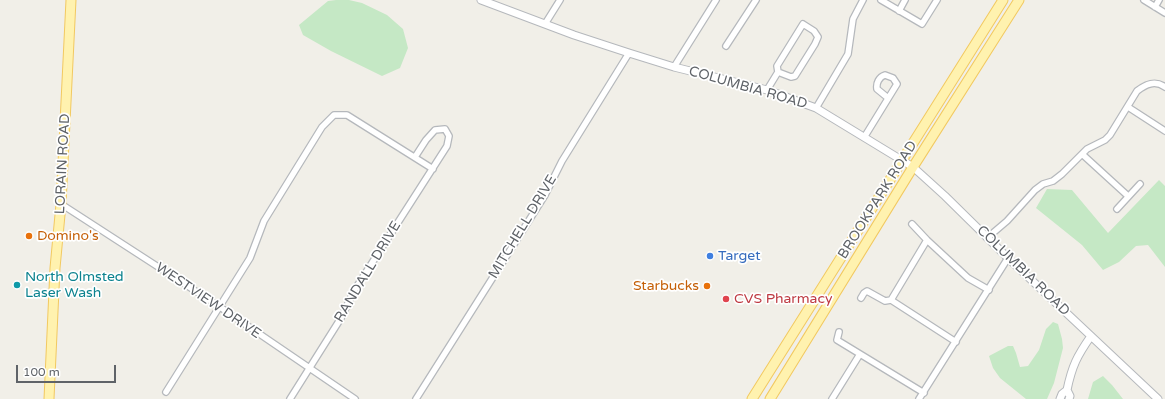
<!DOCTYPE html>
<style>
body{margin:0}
#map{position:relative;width:1165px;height:399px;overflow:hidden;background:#f1efe8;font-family:"Varela Round",sans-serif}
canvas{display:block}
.scale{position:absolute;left:16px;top:365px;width:100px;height:18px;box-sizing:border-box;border:2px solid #5f6368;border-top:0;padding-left:5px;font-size:12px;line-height:14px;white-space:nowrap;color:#5f6368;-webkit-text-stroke:3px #fff;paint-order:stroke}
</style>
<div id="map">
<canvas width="1165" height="399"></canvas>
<div class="scale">100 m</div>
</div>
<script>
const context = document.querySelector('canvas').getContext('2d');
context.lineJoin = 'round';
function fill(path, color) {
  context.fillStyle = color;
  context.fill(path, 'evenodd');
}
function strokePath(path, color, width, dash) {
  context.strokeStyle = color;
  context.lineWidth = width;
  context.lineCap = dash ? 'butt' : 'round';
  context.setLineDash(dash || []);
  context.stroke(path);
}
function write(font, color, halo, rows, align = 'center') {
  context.font = font + ' "Varela Round",sans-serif';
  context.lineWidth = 3.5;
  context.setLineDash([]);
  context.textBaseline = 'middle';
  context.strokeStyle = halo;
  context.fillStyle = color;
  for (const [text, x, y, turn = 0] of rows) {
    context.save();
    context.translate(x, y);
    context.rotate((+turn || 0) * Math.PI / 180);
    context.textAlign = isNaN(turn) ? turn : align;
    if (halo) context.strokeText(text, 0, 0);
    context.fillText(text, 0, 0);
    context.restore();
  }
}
const green = new Path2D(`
 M336 0H349L362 3 387 15 403 29 408 48 400 68 382 76 331 51 303 35 299 25 328 1Z
 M1159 180 1165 186V267L1148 245 1136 246 1119 262 1103 270 1082 245 1036 208 1047 189 1072 190 1108 233Z
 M1053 322 1058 324 1062 339 1063 348 1054 383 1047 399H1026L1000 378 993 368 989 356 1008 346H1013L1016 353 1020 367 1028 366 1039 350 1046 329Z
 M1103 376 1112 385 1123 399H1088L1093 382Z`);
const minor = new Path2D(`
 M881 0 922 24 937 0
 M1144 0 1165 13
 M1155 7 1159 0
 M899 11 905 0
 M545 24 560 0
 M726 46 756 0
 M674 67 716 0
 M767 90 778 72 777 66 803 24 814 31 818 37 815 44 795 76 791 77 778 72
 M1128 107 1165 131
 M816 108 848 54 853 19 863 0
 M865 136 897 84 893 78 885 75C879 77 876 83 877 89L888 98
 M1082 154 1128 196
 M61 204 220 307 355 399
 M1117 209 1140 184
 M912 224 927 240 968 278 989 290
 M987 238 1007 221 1035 190 1043 184 1053 181 1062 174 1087 149 1105 140 1110 135 1137 91C1146 84 1155 80 1165 87
 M927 240 891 300 956 342
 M861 298 864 293 867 291 885 301 891 300
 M839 332 837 340 924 393
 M166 392 250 258 264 221 322 127 334 115H347L433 169
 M290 399 341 318 354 291 447 146 449 136 445 129 435 130 426 140 415 157
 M416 399 545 195 562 161 629 53
 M832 399 860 354
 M919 399 1008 258`);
const tertiary = new Path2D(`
 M481 0 574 35 629 53 674 67 767 90 816 108 913 167 945 196 1008 258 1158 399
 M1067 390 1070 396 1069 399
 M1060 399 1062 394 1067 390C1072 366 1077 356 1091 336`);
const primary = new Path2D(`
 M49 399 55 268 61 204 71 0
 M752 399 1003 0
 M770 399 913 167 1019 0`);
const markers = [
 [29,236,4,"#e8710a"],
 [710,256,4,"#3f7fe0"],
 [17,285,4,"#0f9aa8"],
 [707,286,4,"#e8710a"],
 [726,299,4,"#e0444e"]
];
const streetNames = [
 ["COLUMBIA ROAD",748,88,16],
 ["LORAIN ROAD",63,164,-87],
 ["BROOKPARK ROAD",878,200,-58],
 ["MITCHELL DRIVE",523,227,-59],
 ["COLUMBIA ROAD",1023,271,44],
 ["RANDALL DRIVE",368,272,-59],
 ["WESTVIEW DRIVE",208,301,34]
];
const foodNames = [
 ["Domino's",37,236],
 ["Starbucks",699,286,"right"]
];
const shopNames = [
 ["Target",718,256]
];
const cultureNames = [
 ["North Olmsted",25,277],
 ["Laser Wash",25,293]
];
const healthNames = [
 ["CVS Pharmacy",734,299]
];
fill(green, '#c5e8c5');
strokePath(minor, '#b5b8bc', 8);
strokePath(tertiary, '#b5b8bc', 9);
strokePath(primary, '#f2c960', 11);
strokePath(minor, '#fff', 5.5);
strokePath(tertiary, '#fff', 7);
strokePath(primary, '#fff2af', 9);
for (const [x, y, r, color] of markers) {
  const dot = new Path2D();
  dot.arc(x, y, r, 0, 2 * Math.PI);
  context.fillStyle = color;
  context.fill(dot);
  strokePath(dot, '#fff', 1.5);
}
write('14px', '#5f6368', '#fff', streetNames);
write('14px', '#c56008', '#fff', foodNames, 'left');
write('14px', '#366cbe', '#fff', shopNames, 'left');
write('14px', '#0d838f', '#fff', cultureNames, 'left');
write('14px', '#be3a42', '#fff', healthNames, 'left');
</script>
